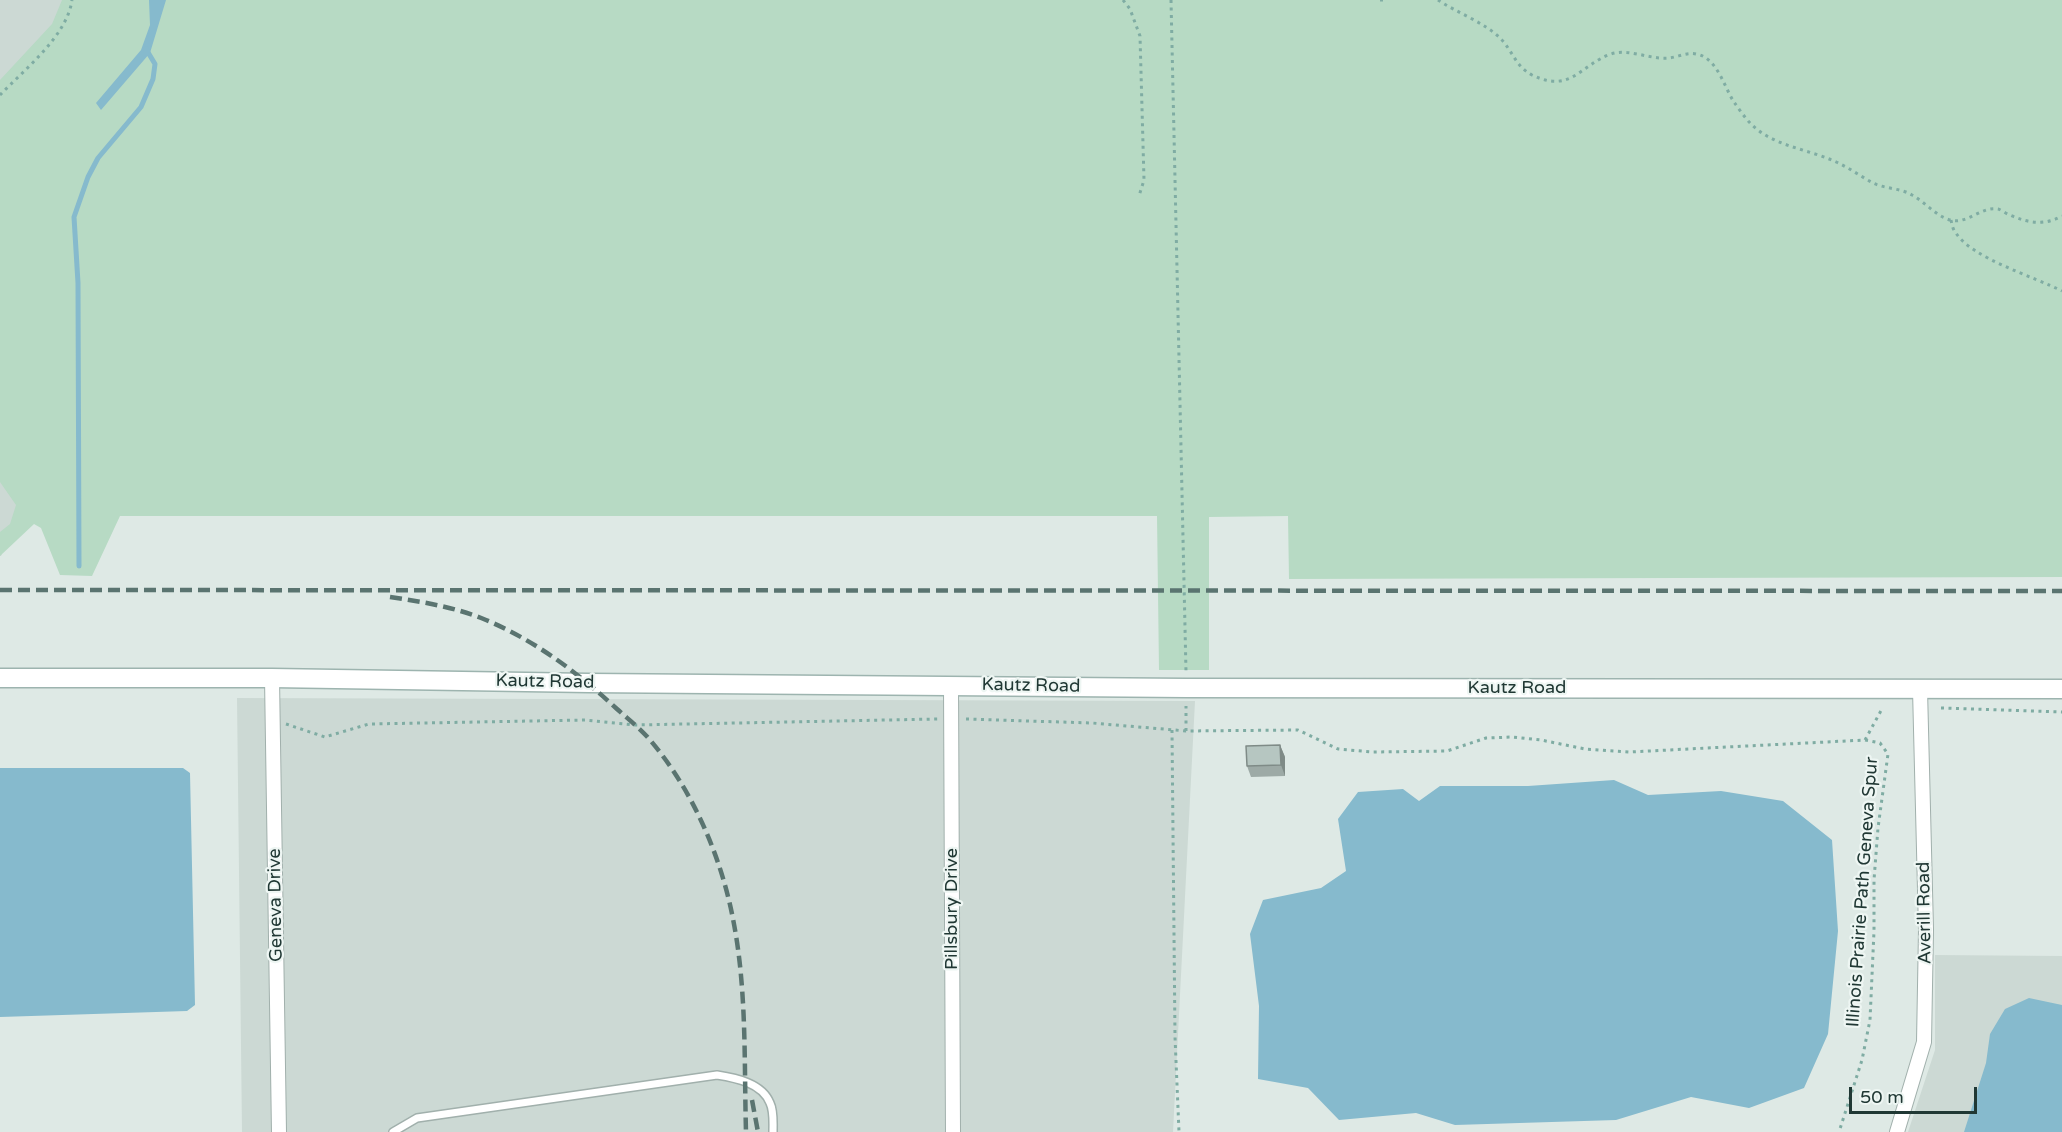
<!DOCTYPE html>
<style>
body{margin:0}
#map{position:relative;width:2062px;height:1132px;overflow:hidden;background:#dee9e5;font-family:"Varela Round",sans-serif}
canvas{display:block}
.scale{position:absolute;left:1849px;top:1087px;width:128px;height:27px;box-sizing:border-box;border:3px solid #203834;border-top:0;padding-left:8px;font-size:18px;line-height:21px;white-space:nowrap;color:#203834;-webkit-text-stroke:4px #eef6f3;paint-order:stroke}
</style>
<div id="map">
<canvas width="2062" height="1132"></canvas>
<div class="scale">50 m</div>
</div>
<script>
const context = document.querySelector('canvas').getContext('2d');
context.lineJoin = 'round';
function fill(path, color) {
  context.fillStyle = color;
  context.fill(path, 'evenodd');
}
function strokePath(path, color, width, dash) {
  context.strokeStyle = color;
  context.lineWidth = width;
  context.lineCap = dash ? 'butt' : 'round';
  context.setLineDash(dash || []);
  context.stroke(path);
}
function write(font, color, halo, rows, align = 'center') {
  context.font = font + ' "Varela Round",sans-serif';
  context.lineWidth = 4.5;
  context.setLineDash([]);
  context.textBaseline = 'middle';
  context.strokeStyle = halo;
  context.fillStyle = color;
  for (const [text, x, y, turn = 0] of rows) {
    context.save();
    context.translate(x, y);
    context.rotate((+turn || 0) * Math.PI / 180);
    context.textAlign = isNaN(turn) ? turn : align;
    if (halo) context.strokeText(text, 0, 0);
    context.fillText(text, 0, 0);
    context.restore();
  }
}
const built = new Path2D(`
 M0 0H97L0 120Z
 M0 410 34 476 1 556H0Z
 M237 698 1195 701 1173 1132H242Z
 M1935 955 2062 956V1132H1908L1935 1050Z`);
const green = new Path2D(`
 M62 0H2062V577L1289 579 1288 516 1209 517V670H1159L1157 516H120L92 576 60 575 41 528 34 524 0 556V532L10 524 16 505 0 482V80L52 24Z`);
const water = new Path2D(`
 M149 0H166L150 53 101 110 96 103 141 50 150 25Z
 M0 768H183L190 773 195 1005 187 1011 0 1017Z
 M1614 780 1648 795 1721 791 1783 801 1832 840 1838 931 1828 1034 1804 1088 1749 1108 1691 1097 1616 1120 1455 1125 1416 1113 1339 1120 1308 1088 1258 1079 1259 1006 1250 934 1263 900 1321 888 1346 871 1338 819 1358 792 1403 789 1419 801 1440 786H1528Z
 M2029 998 2062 1005V1132H1964L1986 1063 1990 1034 2005 1009Z`);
const stream = new Path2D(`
 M79 566 78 283 74 217 88 177 98 158 141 107 153 79 155 64 146 49`);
const path = new Path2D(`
 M1123 0 1130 9 1140 36 1144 180 1139 196
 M1171 0 1186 672
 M1380 0H1385
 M1438 0C1456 12 1485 23 1500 38 1513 51 1515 66 1532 75 1571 94 1580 65 1611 54 1629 48 1650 60 1669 58 1678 57 1687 52 1696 54 1717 57 1724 87 1734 102 1739 109 1745 118 1751 124 1773 146 1807 149 1834 161 1848 167 1860 176 1873 183 1885 189 1901 188 1912 195 1925 202 1936 216 1950 220 1967 225 1981 206 1998 209 2002 210 2006 214 2010 215 2028 223 2044 226 2062 216
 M0 95C25 69 67 36 72 0
 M1951 220C1952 225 1953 230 1956 233 1971 258 2035 277 2062 291
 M1941 708 2062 712
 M966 719 1092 723 1186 731 1298 730 1338 749 1373 752 1447 751 1486 738 1512 737 1541 740 1585 749 1629 752 1865 740 1880 743 1888 754 1878 828 1874 880V931L1870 1020 1862 1060 1839 1132
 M286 724 325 737 369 724 585 720 635 725 938 719
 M1172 730 1175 1037 1179 1132
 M1186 731V706
 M1865 740 1883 707`);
const lane = new Path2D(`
 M393 1132 417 1118 717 1075C736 1078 762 1083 770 1103 774 1111 773 1123 773 1132`);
const street = new Path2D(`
 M272 678 279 1132
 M951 685 953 1132
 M1897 1132 1924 1042 1926 930 1920 689`);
const secondary = new Path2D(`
 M0 678H272L589 683 1186 688 2062 689`);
const rail = new Path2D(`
 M0 590 2062 591
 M390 597C423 602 455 607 486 620 536 641 578 673 617 709 628 719 640 728 650 740 692 789 721 856 733 919 747 989 744 1062 746 1132
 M752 1100 758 1132`);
const wall = new Path2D(`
 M1280 745 1285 757V776L1251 777 1247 766Z`);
const shadedWall = new Path2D(`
 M1280 745 1285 757V776L1281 765Z`);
const building = new Path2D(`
 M1280 745 1281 765 1247 766 1246 746Z`);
const streetNames = [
 ["Kautz Road",545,682,1],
 ["Kautz Road",1031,686,1],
 ["Kautz Road",1517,688],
 ["Illinois Prairie Path Geneva Spur",1863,892,-86],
 ["Geneva Drive",276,905,-91],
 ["Pillsbury Drive",952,909,-90],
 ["Averill Road",1925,913,-91]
];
fill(built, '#ccd9d4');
fill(green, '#b7dac4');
fill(water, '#86bacd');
strokePath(stream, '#86bacd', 5);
strokePath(lane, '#a1b0ac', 10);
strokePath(street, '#a1b0ac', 16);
strokePath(secondary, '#9db4af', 21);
strokePath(path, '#7faca3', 3, [3, 4.5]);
strokePath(lane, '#fff', 7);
strokePath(street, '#fff', 14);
strokePath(secondary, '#fff', 18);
strokePath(rail, '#5a7470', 4.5, [12, 6]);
fill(wall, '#9daaa6');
fill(shadedWall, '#7f8b87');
fill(building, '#b6c6c1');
strokePath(building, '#7f8b87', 1.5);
write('18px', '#203834', '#eef6f3', streetNames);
</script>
